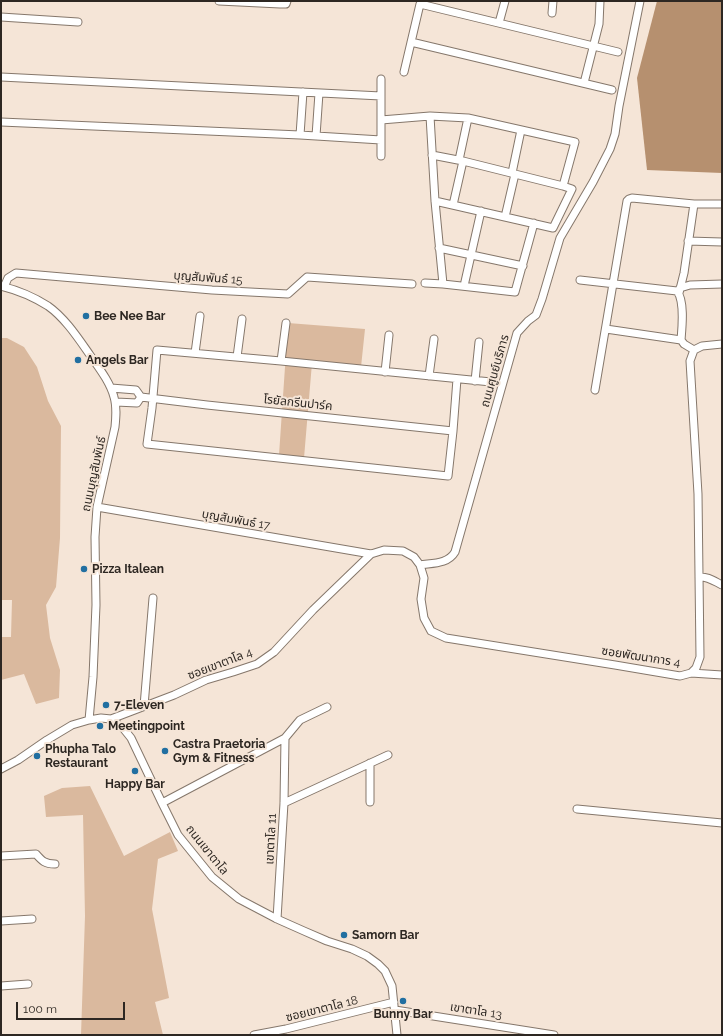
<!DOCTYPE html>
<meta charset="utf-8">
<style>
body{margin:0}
#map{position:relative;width:723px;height:1036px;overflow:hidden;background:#f5e5d7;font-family:Raleway,sans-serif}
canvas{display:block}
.frame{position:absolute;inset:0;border:2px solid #2d2722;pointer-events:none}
.scale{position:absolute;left:16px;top:1002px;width:109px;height:18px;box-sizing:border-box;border:2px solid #2d2722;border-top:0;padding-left:5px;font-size:12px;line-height:14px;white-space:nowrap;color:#2d2722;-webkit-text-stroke:3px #f5e5d7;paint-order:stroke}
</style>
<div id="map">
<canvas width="723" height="1036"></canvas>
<div class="frame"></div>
<div class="scale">100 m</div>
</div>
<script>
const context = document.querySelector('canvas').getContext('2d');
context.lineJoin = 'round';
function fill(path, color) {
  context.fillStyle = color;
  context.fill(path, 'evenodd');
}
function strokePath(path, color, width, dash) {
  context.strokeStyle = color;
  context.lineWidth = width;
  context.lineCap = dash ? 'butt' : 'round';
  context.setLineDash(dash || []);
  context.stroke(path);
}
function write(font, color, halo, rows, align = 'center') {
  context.font = font + ' Raleway,"Noto Sans Thai",sans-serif';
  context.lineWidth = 4;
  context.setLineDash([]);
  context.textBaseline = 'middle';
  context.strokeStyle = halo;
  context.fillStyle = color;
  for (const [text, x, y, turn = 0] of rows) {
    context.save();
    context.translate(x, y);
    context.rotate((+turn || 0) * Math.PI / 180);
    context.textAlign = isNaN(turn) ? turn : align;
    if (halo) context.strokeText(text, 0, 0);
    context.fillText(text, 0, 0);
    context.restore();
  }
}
const green = new Path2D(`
 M288 323 365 329 361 367 312 363 304 458 279 455Z
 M1 338H7L24 347 37 367 48 401 61 426 60 538 56 587 46 605 50 638 60 670 59 698 36 704 24 674 1 680V637H11L12 600H1Z
 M90 786 124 856 170 832 178 851 158 859 152 909 169 998 155 1002 163 1035H81L85 916 83 815 46 817 44 796 62 788Z`);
const water = new Path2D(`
 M657 1H722V173L647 170 637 78Z`);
const minor = new Path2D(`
 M219 1 280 4H286L287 1
 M552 13 553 1
 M1 17 78 22
 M499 23 505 1
 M411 42 612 90
 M404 72 420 4 618 52
 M1 77 381 96
 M381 79V156
 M584 83 599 24 600 1
 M430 116 435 201 443 284
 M381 120 430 116 468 118 575 142 563 186 572 189 553 228 435 201
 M1 122 300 135 381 140
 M300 135 303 92
 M316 136 319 93
 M432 155 463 161 563 186
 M459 160 468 118
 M512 173 521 130
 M694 204H722
 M453 205 463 161
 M505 217 515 174
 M688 241 722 242
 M439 248 523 266
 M580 280 677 291C685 301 682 328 681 340L684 344 694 350
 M425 283 443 284 515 292 534 223
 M1 286C17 290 34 297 48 306 65 318 78 338 90 355 99 368 110 382 114 397 117 407 116 417 115 427L97 507 95 537 96 605 93 677 89 720
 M464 286 481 211
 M4 287 8 278 16 273 212 290 288 294 307 277 412 284
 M680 288 690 285 722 284
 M606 329 681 340
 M195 353 200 316
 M237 357 242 319
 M281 361 286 323
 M385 372 389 335
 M429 376 434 339
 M457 379 453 431 448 476 147 444 152 408 157 350 281 361 491 382
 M475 381 479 342
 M111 388 136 390 141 397
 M595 390 627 201 629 199 632 198 694 204 684 273 679 293
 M141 397 207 405 453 431
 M116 402 137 403 141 397
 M97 507 371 554 384 550 403 551 414 557 420 565 424 578 421 599 424 618 431 631 446 638 615 665 680 676 691 673 696 668 700 657 698 494 690 361 694 350 702 346 722 344
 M420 565C433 563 448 564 455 552L517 333 528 321 536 315 542 299 560 238 593 182 610 149 615 134 619 106 640 1
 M699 577C707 576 714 581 722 585
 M691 673 722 675
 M144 706 153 598
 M111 719 174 695 206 680 233 672 257 664 274 652 313 610 371 554
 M1 769 18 760 47 740 72 725 89 720 101 718 111 719 123 728 131 738 162 803 178 835 212 877 239 899 277 919 304 931 327 941 352 949 367 956 378 964 385 971 392 986 397 1035
 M370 802V763
 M162 803 285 738
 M284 803 388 755
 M577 809 722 823
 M1 856 36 854C42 861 45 864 55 864
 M277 919 284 803 285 738 300 720 327 707
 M1 921 32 919
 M1 986 28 984
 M395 1010 554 1035
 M254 1035 286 1029 394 1002`);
const markers = [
 [86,316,4,"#216fa1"],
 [78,360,4,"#216fa1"],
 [84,569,4,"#216fa1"],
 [106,705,4,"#216fa1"],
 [100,726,4,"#216fa1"],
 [165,751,4,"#216fa1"],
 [37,756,4,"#216fa1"],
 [135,771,4,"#216fa1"],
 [344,935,4,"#216fa1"],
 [403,1001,4,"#216fa1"]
];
const streetNames = [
 ["บุญสัมพันธ์ 15",208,278,4],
 ["ถนนศูนย์บริการ",495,371,-74],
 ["โรยัลกรีนปาร์ค",298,403,6],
 ["ถนนบุญสัมพันธ์",94,474,-78],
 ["บุญสัมพันธ์ 17",236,520,10],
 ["ซอยพัฒนาการ 4",641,657,9],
 ["ซอยเขาตาโล 4",220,664,-21],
 ["เขาตาโล 11",271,839,-87],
 ["ถนนเขาตาโล",207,850,51],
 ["ซอยเขาตาโล 18",322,1009,-14],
 ["เขาตาโล 13",476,1011,9]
];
const poiNames = [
 ["Bee Nee Bar",94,316],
 ["Angels Bar",86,360],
 ["Pizza Italean",92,569],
 ["7-Eleven",114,705],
 ["Meetingpoint",108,726],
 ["Castra Praetoria",173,744],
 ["Gym & Fitness",173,758],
 ["Phupha Talo",45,749],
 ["Restaurant",45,763],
 ["Happy Bar",135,784,"center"],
 ["Samorn Bar",352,935],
 ["Bunny Bar",403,1014,"center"]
];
fill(green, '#dab99e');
fill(water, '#b6906f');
strokePath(minor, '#85776b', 9);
strokePath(minor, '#fff', 7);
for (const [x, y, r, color] of markers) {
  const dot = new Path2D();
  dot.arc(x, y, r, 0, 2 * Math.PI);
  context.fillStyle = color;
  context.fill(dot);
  strokePath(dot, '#f5e5d7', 1.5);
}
write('12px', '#2d2722', '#f5e5d7', streetNames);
write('bold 12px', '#2d2722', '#f5e5d7', poiNames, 'left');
</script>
